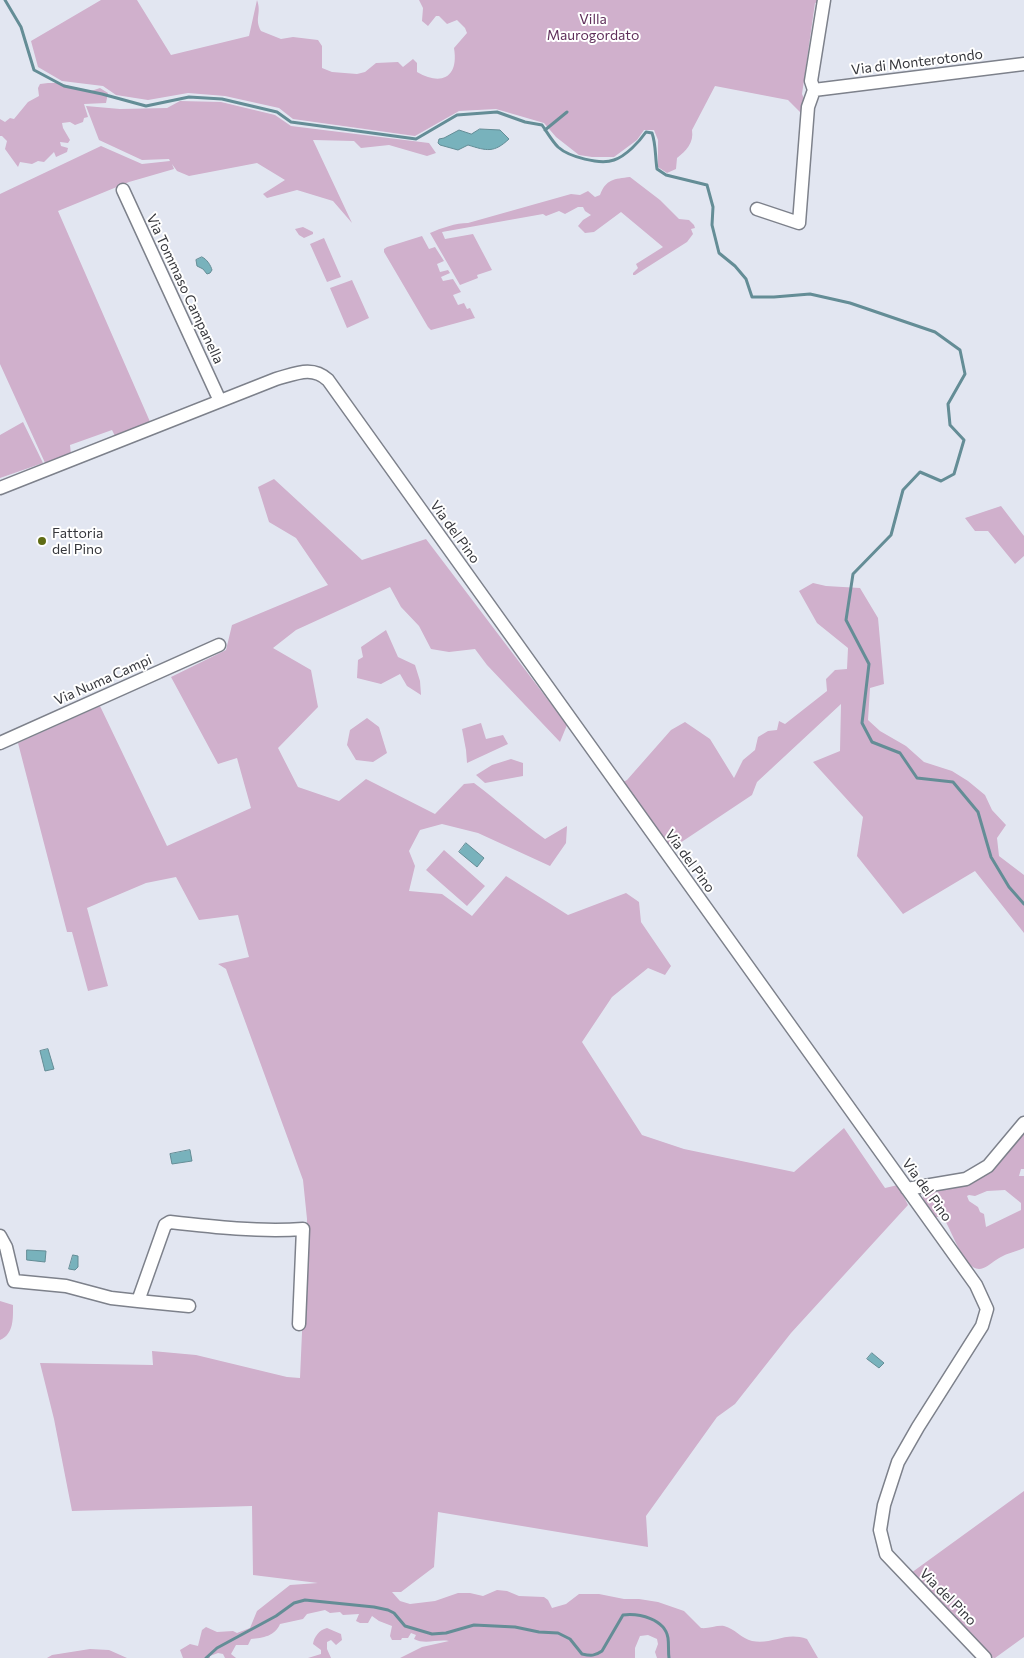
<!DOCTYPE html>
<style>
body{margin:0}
canvas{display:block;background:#e2e6f1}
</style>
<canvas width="1024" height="1658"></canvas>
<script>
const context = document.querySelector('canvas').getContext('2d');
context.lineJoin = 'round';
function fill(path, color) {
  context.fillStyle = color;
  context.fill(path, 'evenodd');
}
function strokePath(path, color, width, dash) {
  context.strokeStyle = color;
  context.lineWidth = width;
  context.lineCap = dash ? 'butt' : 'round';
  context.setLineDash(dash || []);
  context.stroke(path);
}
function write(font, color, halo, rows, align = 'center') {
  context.font = font + ' Commissioner,sans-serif';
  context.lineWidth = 4;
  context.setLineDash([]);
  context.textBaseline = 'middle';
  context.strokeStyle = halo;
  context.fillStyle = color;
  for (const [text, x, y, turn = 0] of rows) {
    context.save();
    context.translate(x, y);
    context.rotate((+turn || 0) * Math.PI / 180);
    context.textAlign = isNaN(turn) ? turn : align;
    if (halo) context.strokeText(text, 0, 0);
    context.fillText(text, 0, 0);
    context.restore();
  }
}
const green = new Path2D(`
 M101 0H137L171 55 249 36 257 0C262 14 254 18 261 31L281 39 293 37 318 40 322 46V68L332 72 357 74 365 72 376 63 398 62 403 67 413 59 417 63V72C441 86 459 78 454 48L467 33 465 28 457 20 447 24 439 16H436L428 26 422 21 423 8 419 0H819V2L815 3 802 94 806 103 801 113 788 100 715 86 692 130C694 143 686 151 677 158L676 169 667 173 658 167V140L654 130H644L637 140 614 157H592L579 155 556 137 544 123 496 109 459 111 415 136 293 119 279 108 225 96 188 93 148 100 116 95 103 86 62 81 38 67 31 41Z
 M48 83H60L88 92 100 88 108 93 106 103 84 104 88 117 84 118 83 122 75 125 70 122 62 123 63 128 70 140 68 143 60 142 61 146 68 148 67 152 56 157 54 152 44 162 38 161 32 164 20 162 18 167 5 149 7 141 2 136H0V119L5 122 10 118 14 119 28 102 39 96 38 88 40 84Z
 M180 101 221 102 275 115 291 126 429 143 436 153 427 156 389 145 361 148 354 141 313 140 352 223 333 201 297 190 267 198 263 194 285 180 257 163 189 176 177 171 172 164 174 169 129 182 58 211 151 424 116 438 112 430 70 445 71 454 46 465 0 364V194L101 146 142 164 170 161 169 159 142 160 99 140 86 106 120 109 167 108Z
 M630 177 660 200 679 219 689 220 694 225 695 228 691 229 693 234 687 242 635 275H633V273L638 268 636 264 663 247 621 212 594 232 585 233 578 226 583 220 591 215 585 211 583 207H578L565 214 559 211 546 216 543 214 442 232 445 239 473 234 492 270 477 275 478 278 460 285 430 233C441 228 456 223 468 223L571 194 580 195 588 191 595 197 600 195C606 179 614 179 630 177Z
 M303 227 313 232V234L304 238 299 235 295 229Z
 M422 236 429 249 435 247 444 261 437 264 440 272 448 270 450 273 441 277 443 281 453 279 461 292 453 295 458 305 464 303 467 309 470 308 475 318 431 330 428 327 384 252V249L387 247Z
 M324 238 341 277 327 282 310 244Z
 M352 280 369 318 347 328 330 288Z
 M23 422 43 463 0 478V435Z
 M274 479 362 560 426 539 567 725 560 742 487 665 475 649 449 652 431 649 419 626 401 607 390 587 296 630 273 648 311 670 318 707 278 748 298 787 339 801 366 779 435 814 464 784 474 783C498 801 520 821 545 839L567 826 566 843 550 866 478 833 442 824 420 830 409 851 415 866 409 891 442 894 472 916 506 876 568 915 626 893 639 902 641 922 671 966 665 975 648 968 612 997 582 1042 642 1135 684 1149 794 1172 844 1128 885 1188 898 1185 908 1205 791 1333 735 1404 717 1417 646 1516 648 1547 438 1512 434 1567 401 1592H392L400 1601 410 1604 435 1601 458 1593H470L483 1596 497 1590 507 1591 519 1596 544 1597 548 1600 552 1608 566 1604 579 1594H599L624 1599H639L658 1602 684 1611 701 1628C708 1629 717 1625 724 1626 734 1628 742 1639 752 1641 773 1645 785 1631 807 1639L818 1658H657L655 1652 658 1644 657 1639 648 1635 640 1636 635 1648V1658H400L422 1647 449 1641C437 1639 425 1645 414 1639L416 1635 411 1633 408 1638H402L401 1640H392L390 1636 392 1626 379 1621 372 1616 368 1623H360L356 1621 359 1614 343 1615 340 1612 330 1613 325 1610 307 1614 303 1619 280 1624C275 1636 263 1638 251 1639L248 1645H236L231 1654 236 1658H225L223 1654 218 1653 210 1656V1658H183L180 1650 190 1644 198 1646 202 1630 206 1627 217 1632 233 1631 237 1633 250 1628 257 1611 290 1585 318 1583 253 1575 252 1506 72 1511 54 1419 40 1363 153 1365 152 1351 196 1355 287 1377 300 1378 307 1219 303 1180 226 969 218 964 249 957 238 915 199 920 176 877 146 883 87 908 108 986 88 991 72 932H67L18 743 100 706 167 846 251 808 237 758 218 764 171 677 226 650 232 625 328 585 296 538 269 522 258 487Z
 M1001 506 1024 536V556L1015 564 988 531H975L965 518Z
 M813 583 826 586 860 588 878 618 884 684 870 688 868 720 880 731 906 746 924 762 952 771 968 781 985 795 992 810 1006 825 997 838 999 856 1024 875V933L975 871 903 914 857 856 863 817 813 762 840 751 841 704 757 782 752 795 668 851 617 785 627 780 671 730 685 722 710 739 734 778 743 760 755 750 758 737 768 731 777 730 779 721 785 724 827 691 826 679 835 670 847 669 848 648 817 623 799 591Z
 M386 630 398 657 415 665 420 681 421 695 407 686 400 674 381 684 357 678 358 660 363 657 361 647Z
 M367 718 379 727 387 753 373 762 356 760 347 745 350 730Z
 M481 723 486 739 503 735 508 744 467 763 466 750 462 729Z
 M511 759 523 763V776L485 783 476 775 492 765Z
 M444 850 485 886 467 906 426 870Z
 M1024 1128V1169H1021L1019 1176H1024V1248C1015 1252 1004 1254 996 1260 991 1263 985 1269 979 1269 963 1269 951 1228 943 1217H930L924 1205 922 1190 966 1177ZM1005 1190 1021 1203V1210L986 1227 984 1214 980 1212 978 1207 969 1201 967 1196 969 1195 975 1196 987 1191Z
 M0 1301 13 1305C13 1318 14 1334 0 1340Z
 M1024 1491V1637L995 1658 988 1657 911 1573Z
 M327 1628 341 1634 342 1640 336 1645 331 1640 327 1642V1649L331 1658H308L321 1654V1650L313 1644C314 1637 319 1630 327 1628Z
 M90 1649 109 1650 127 1658H47L52 1655Z`);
const water = new Path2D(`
 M480 129 500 130 509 139C494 153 487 151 468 145L458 150 440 145 438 143 439 139 444 138 459 130 471 134Z
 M202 257C207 259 211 266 212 270L210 273 207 274 203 269 197 266 196 260Z
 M466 843 484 858 477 867 459 852Z
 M48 1049 54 1069 45 1071 40 1051Z
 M190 1150 192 1161 172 1164 170 1154Z
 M27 1250 46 1251 45 1262 27 1260Z
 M73 1255 78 1256V1267L75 1270 69 1269Z
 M872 1353 884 1363 879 1368 867 1359Z`);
const stream = new Path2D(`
 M5 0 21 27 34 70 64 86 102 94 146 106 189 97 222 99 277 112 291 122 416 139 457 115 497 112 525 122 542 125C547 132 552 141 558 147 569 157 600 165 614 160 626 156 639 142 646 132L652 133C656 144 655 156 657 169L666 175 707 185 713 207 712 225 719 253 735 266 746 279 752 297H774L810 294 850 303 935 332 960 350 965 374 948 404 950 425 964 440 954 474 941 481 920 472 903 490 891 535 853 574 846 620 869 664 862 723 872 742 900 753 917 778 953 782 978 812 991 857 1009 887 1024 904
 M545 130 567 112
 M206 1658 217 1648 276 1616 294 1603 305 1600 374 1607 388 1610 394 1613 405 1626 432 1634 446 1633 474 1625 515 1627 539 1632 558 1633 570 1639 582 1654C591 1656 595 1656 602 1651L623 1615C639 1613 665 1619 668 1638 669 1645 668 1651 669 1658`);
const minor = new Path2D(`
 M824 0 811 81 814 90 1024 64
 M123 190 220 401
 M757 209 799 223 808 107 814 90
 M0 488 276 379C295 374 312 365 328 380L976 1285 987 1309 982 1326 918 1427 898 1462 884 1505 880 1530 886 1554 985 1658
 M0 743 219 645
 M907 1189 966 1179 988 1166 1024 1123
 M0 1236 6 1247 14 1281 66 1286 111 1298 138 1301 165 1225 170 1222C214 1227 259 1232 303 1229L299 1324
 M138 1301 189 1306`);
const markers = [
 [42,541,5,"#5f6c14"]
];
const parkNames = [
 ["Villa",593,19],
 ["Maurogordato",593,35]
];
const streetNames = [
 ["Via di Monterotondo",917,62,-7],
 ["Via Tommaso Campanella",185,289,65],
 ["Via del Pino",455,532,54],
 ["Via Numa Campi",103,680,-24],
 ["Via del Pino",690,861,54],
 ["Via del Pino",927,1190,54],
 ["Via del Pino",948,1597,45]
];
const poiNames = [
 ["Fattoria",52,533],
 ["del Pino",52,549]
];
fill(green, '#d0b0cc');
fill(water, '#78b2bc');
strokePath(water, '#648d96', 1);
strokePath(stream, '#648d96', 3);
strokePath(minor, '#7d818b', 15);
strokePath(minor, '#fff', 12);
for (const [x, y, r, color] of markers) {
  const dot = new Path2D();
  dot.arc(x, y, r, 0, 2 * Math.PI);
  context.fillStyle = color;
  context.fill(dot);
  strokePath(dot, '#fff', 2);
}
write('14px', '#60305b', '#fff', parkNames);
write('14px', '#36373c', '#fff', streetNames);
write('14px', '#36373c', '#fff', poiNames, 'left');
</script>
